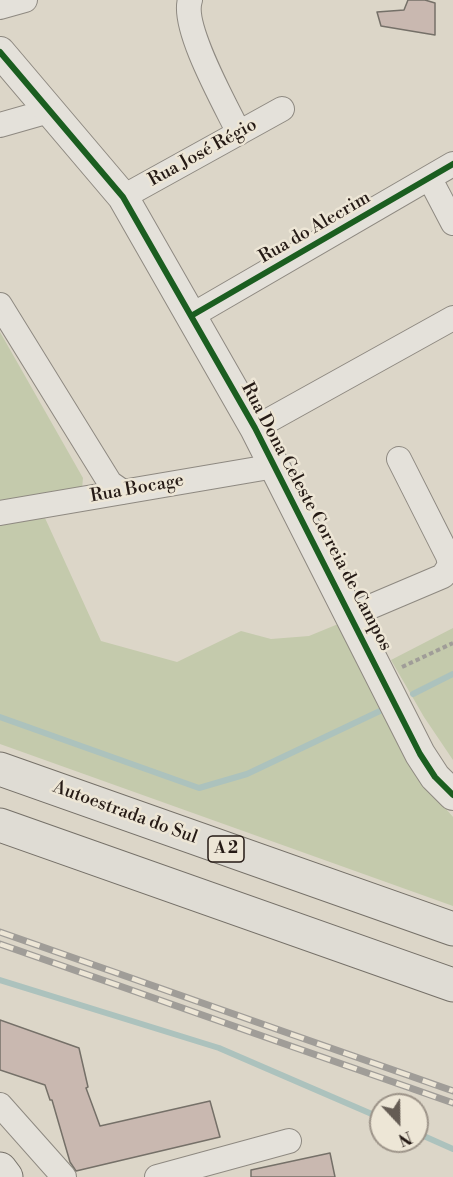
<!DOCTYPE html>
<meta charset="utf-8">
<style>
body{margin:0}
#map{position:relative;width:453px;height:1177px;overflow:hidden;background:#dcd6c8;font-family:"Libre Bodoni",serif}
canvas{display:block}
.north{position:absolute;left:369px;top:1093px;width:60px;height:60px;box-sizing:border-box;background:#ede6d6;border:2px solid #9d9489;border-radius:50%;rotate:158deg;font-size:16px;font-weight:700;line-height:24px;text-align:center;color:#251a15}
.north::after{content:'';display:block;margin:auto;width:21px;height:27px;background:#655c54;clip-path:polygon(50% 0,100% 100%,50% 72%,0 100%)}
</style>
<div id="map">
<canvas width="453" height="1177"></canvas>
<div class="north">N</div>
</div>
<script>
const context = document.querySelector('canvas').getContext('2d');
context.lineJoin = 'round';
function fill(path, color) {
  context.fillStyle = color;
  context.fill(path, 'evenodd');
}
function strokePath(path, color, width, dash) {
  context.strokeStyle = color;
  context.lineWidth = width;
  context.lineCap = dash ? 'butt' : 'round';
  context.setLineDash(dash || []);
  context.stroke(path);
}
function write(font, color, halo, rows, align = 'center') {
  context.font = font + ' "Libre Bodoni",serif';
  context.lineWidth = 5;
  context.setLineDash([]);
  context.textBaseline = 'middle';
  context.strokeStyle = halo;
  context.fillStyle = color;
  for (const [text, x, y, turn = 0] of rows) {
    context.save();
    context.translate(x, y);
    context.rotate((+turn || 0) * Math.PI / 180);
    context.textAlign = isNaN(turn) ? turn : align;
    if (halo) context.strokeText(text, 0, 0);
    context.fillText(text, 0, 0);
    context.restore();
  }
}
const green = new Path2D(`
 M0 332 83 478 82 489 0 500Z
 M45 518 101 641 177 662 241 631 271 639 309 636 343 622 429 789 453 817V906L0 744V525Z
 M453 628V760L424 717 391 660Z`);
const stream = new Path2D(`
 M413 694 453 674
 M0 717 199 788 247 774 382 710
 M0 980 219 1048 381 1118
 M417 1133 453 1149`);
const building = new Path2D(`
 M408 0H425L435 3V35L381 26 377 12 404 10Z
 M0 1020 79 1048 88 1087 86 1088 100 1126 210 1101 220 1137 76 1171 70 1162 52 1100H50L45 1085 0 1070Z
 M330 1153 335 1177H251V1170Z`);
const path = new Path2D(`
 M402 667 453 643`);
const minor = new Path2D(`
 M190 0C181 27 226 106 239 133
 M0 7 25 0
 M0 125 49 111
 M430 179 453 223
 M123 197 282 109
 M0 305 110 483 123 492
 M191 316 453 164
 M255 428 453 318
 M0 513 275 466
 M351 615 443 576 450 565 448 556 399 459
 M0 1105 64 1177
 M157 1177 289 1141`);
const tertiary = new Path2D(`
 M0 52 123 197 255 428 420 754 435 777 453 795`);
const secondary = new Path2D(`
 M0 1169 6 1177`);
const motorway = new Path2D(`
 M0 769 453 929
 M0 825 453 985`);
const rail = new Path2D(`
 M0 932 453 1091
 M0 944 453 1103`);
const cycleway = new Path2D(`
 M0 52 123 197 255 428 420 754 435 777 453 795
 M191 316 453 164`);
const shields = [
 [226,849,36]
];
const shieldNames = [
 ["A 2",226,849]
];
const streetNames = [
 ["Rua José Régio",203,153,-29],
 ["Rua do Alecrim",315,228,-30],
 ["Rua Bocage",137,489,-10],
 ["Rua Dona Celeste Correia de Campos",316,517,62],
 ["Autoestrada do Sul",125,813,20]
];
fill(green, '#c4caac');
strokePath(stream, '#acc2bd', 6);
fill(building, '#c9b8b0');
strokePath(building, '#757068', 1.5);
strokePath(minor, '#8e8981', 26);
strokePath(tertiary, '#8e8981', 32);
strokePath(secondary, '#757068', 35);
strokePath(motorway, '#757068', 35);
strokePath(path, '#a09d98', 4, [4.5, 3]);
strokePath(minor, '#e4e1da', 24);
strokePath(tertiary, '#e4e1da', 30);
strokePath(secondary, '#e4e1da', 33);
strokePath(motorway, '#dfdcd4', 33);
strokePath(rail, '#a09d98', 7);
strokePath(rail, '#ede6d6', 4.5, [14]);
strokePath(cycleway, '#1b5e20', 6);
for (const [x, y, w] of shields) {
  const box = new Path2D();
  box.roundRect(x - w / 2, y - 13, w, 26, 4.5);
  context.fillStyle = '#ede6d6';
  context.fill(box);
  strokePath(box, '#251a15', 1.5);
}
write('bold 16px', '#251a15', null, shieldNames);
write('18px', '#251a15', '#ede6d6', streetNames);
</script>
